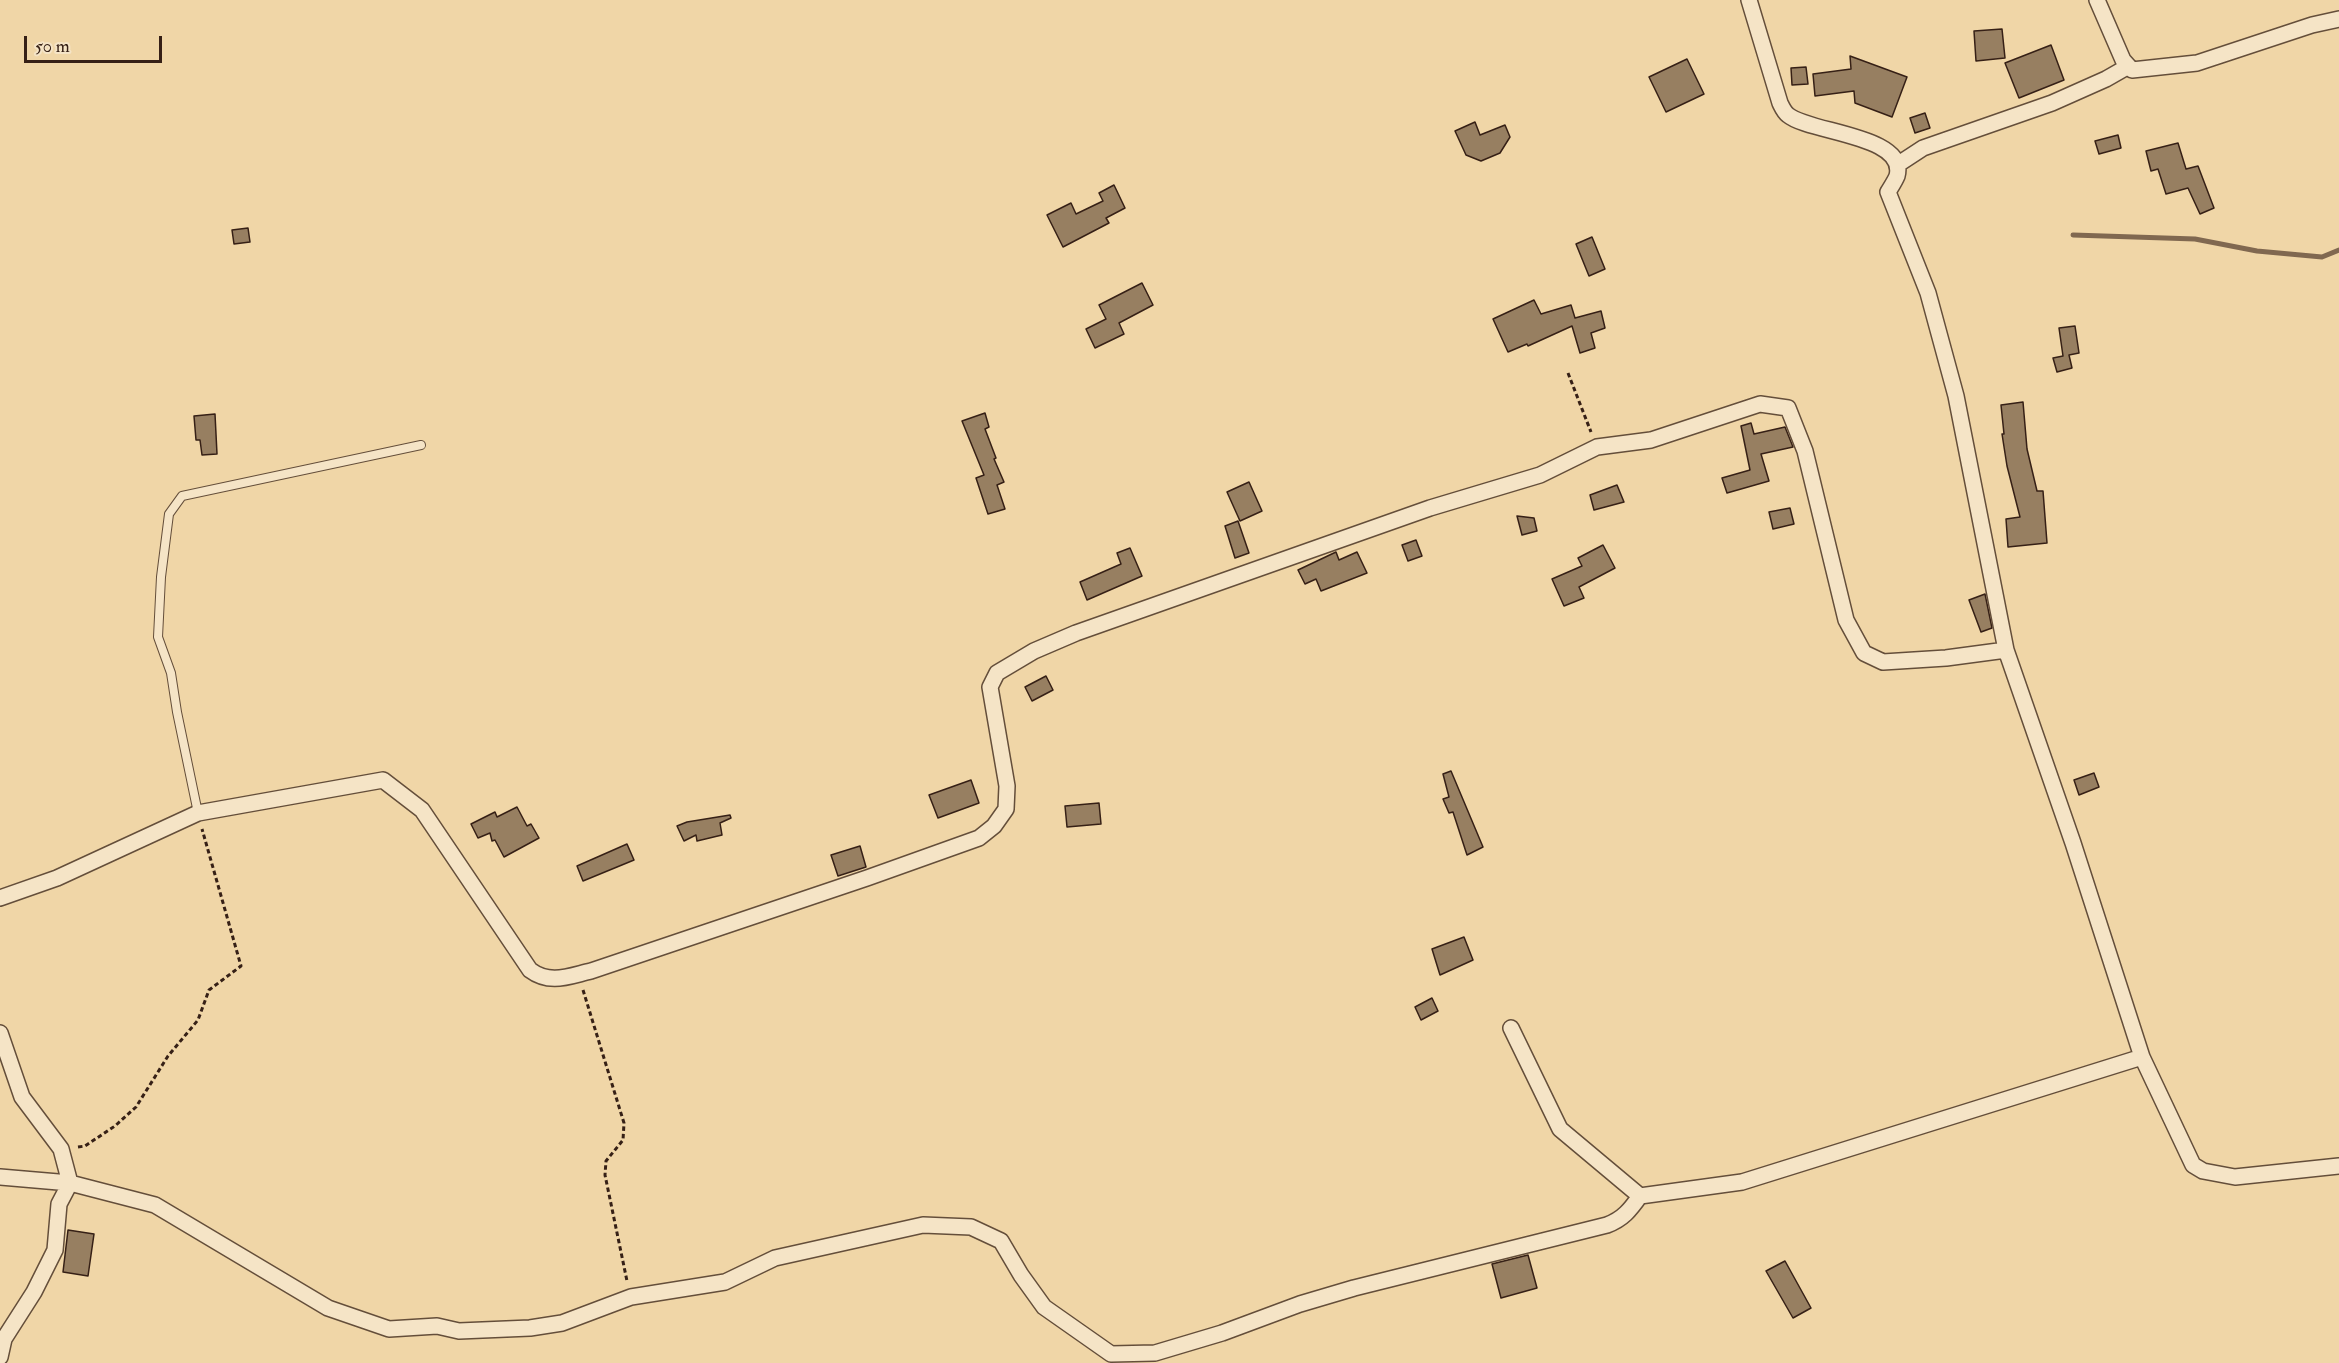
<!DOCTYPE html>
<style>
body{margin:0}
#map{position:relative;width:2339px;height:1363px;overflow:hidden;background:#f0d6a7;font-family:"IM FELL Double Pica",serif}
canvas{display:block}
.scale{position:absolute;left:24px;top:36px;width:138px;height:27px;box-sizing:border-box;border:3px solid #362016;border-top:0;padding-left:8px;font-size:18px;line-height:21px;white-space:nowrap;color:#362016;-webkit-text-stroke:4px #f5e4c6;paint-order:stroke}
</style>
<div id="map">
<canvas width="2339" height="1363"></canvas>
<div class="scale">50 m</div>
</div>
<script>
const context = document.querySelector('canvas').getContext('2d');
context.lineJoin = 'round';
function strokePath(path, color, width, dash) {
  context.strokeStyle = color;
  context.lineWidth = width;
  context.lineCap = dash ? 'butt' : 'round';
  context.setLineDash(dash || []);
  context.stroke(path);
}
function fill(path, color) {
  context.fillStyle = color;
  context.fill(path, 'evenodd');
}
const stream = new Path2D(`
 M2073 235 2195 239 2257 251 2322 257 2339 250`);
const building = new Path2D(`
 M2002 29 2005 58 1976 61 1974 31Z
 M2051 45 2064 80 2019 98 2005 63Z
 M1850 56 1907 77 1892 117 1855 103 1854 91 1815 96 1813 74 1851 69Z
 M1687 59 1704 94 1666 112 1649 77Z
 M1806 67 1808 84 1792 85 1791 68Z
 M1925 113 1930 128 1915 133 1910 118Z
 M1475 122 1480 135 1505 125 1510 137 1500 153 1481 161 1466 155 1455 131Z
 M2118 135 2121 148 2099 154 2095 141Z
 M2178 143 2186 169 2198 166 2214 208 2200 214 2188 188 2166 194 2158 169 2151 171 2146 151Z
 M1114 185 1125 208 1106 218 1109 223 1063 247 1047 215 1071 203 1076 214 1103 201 1099 193Z
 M248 228 250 242 234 244 232 230Z
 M1592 237 1605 269 1589 276 1576 244Z
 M1142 283 1153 305 1119 323 1124 334 1095 348 1086 329 1106 319 1099 305Z
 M1534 300 1541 314 1571 305 1575 318 1601 311 1605 328 1591 333 1595 348 1580 353 1572 326 1528 346 1527 344 1508 352 1493 319Z
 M2075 326 2079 353 2069 355 2072 368 2057 372 2053 358 2063 356 2059 328Z
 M2023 402 2027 449 2037 491H2043L2047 543 2008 547 2006 519 2020 517 2007 466 2002 434H2004L2001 405Z
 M985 413 989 427 985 429 996 458 994 459 1004 482 997 485 1005 509 988 514 976 478 984 475 962 421Z
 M215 414 217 454 202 455 200 440H196L194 416Z
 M1751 423 1754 434 1785 427 1793 447 1761 454 1769 481 1727 493 1722 478 1750 470 1741 426Z
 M1249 482 1262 511 1240 521 1227 492Z
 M1617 485 1624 502 1594 510 1590 495Z
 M1790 508 1794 524 1773 529 1769 512Z
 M1517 516 1534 518 1537 531 1522 535Z
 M1238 521 1249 553 1235 558 1225 526Z
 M1416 540 1422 556 1408 561 1402 545Z
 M1603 545 1615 568 1579 587 1584 598 1564 606 1552 579 1582 566 1578 558Z
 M1130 548 1142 576 1087 600 1080 582 1121 564 1117 553Z
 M1336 552 1339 560 1357 552 1367 573 1321 591 1316 579 1305 584 1298 570Z
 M1985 594 1992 628 1981 632 1969 600Z
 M1046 676 1053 690 1032 701 1025 687Z
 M1451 771 1483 847 1467 855 1453 812 1449 813 1443 799 1449 797 1443 774Z
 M2094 773 2099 787 2079 795 2074 780Z
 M971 780 979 803 938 818 929 795Z
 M1099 803 1101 824 1067 827 1065 806Z
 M517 807 527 826 531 824 539 838 504 857 495 840 492 841 490 833 478 838 471 824 495 812 497 817Z
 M730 815 731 818 720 823 722 835 697 841 696 835 684 841 677 826 687 822Z
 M627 844 634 860 583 881 577 866Z
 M860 846 866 867 838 876 831 855Z
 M1464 937 1473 960 1440 975 1432 949Z
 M1432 998 1438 1011 1421 1020 1415 1007Z
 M68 1230 94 1234 88 1276 63 1272Z
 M1528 1255 1537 1288 1501 1298 1492 1264Z
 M1785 1261 1811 1308 1793 1318 1766 1271Z`);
const path = new Path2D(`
 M1568 373 1591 432
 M583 990 624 1123 623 1140 606 1161 605 1175 627 1281
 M78 1147 85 1146 115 1126 136 1107 168 1056 198 1020 209 990 241 966 202 829`);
const lane = new Path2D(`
 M198 813 177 712 171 673 158 637 161 577 169 514 182 496 421 445`);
const street = new Path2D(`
 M1749 0 1780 103C1782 107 1784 112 1788 115 1809 133 1908 135 1897 176 1895 181 1891 187 1888 192L1928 293 1956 396 2006 650
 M2097 0 2123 60 2132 70 2197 63 2312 25 2339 19
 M1897 165 1923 148 2052 103 2106 79 2127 67
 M0 898 57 878 198 813 383 780 422 810 530 970C550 985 569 976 591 971L867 878 979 838 994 826 1006 809 1007 786 990 687 997 673 1034 651 1076 633 1430 508 1540 475 1597 447 1651 440 1760 404 1788 408 1805 451 1846 620 1864 653 1883 662 1946 658 2006 650 2073 843 2142 1057 2193 1165 2203 1171 2235 1177 2339 1166
 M1511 1028 1560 1129 1640 1196 1742 1182 2142 1057
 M0 1033 22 1097 61 1149 70 1183 59 1204 55 1250 34 1292 4 1339 0 1357
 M0 1177 70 1183 155 1205 328 1308 389 1329 437 1326 459 1331 530 1328 562 1323 631 1297 725 1282 775 1258 923 1225 971 1227 1001 1241 1021 1275 1044 1307 1111 1354 1155 1353 1222 1333 1300 1304 1354 1288 1607 1225C1623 1219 1630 1210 1640 1196`);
strokePath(stream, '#806850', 5);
fill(building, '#977f61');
strokePath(building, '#362016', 1.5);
strokePath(lane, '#644e3a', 10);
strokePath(street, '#644e3a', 18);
strokePath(path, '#362016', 3, [4.5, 3]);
strokePath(lane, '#f5e4c6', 8);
strokePath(street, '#f5e4c6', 15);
</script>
